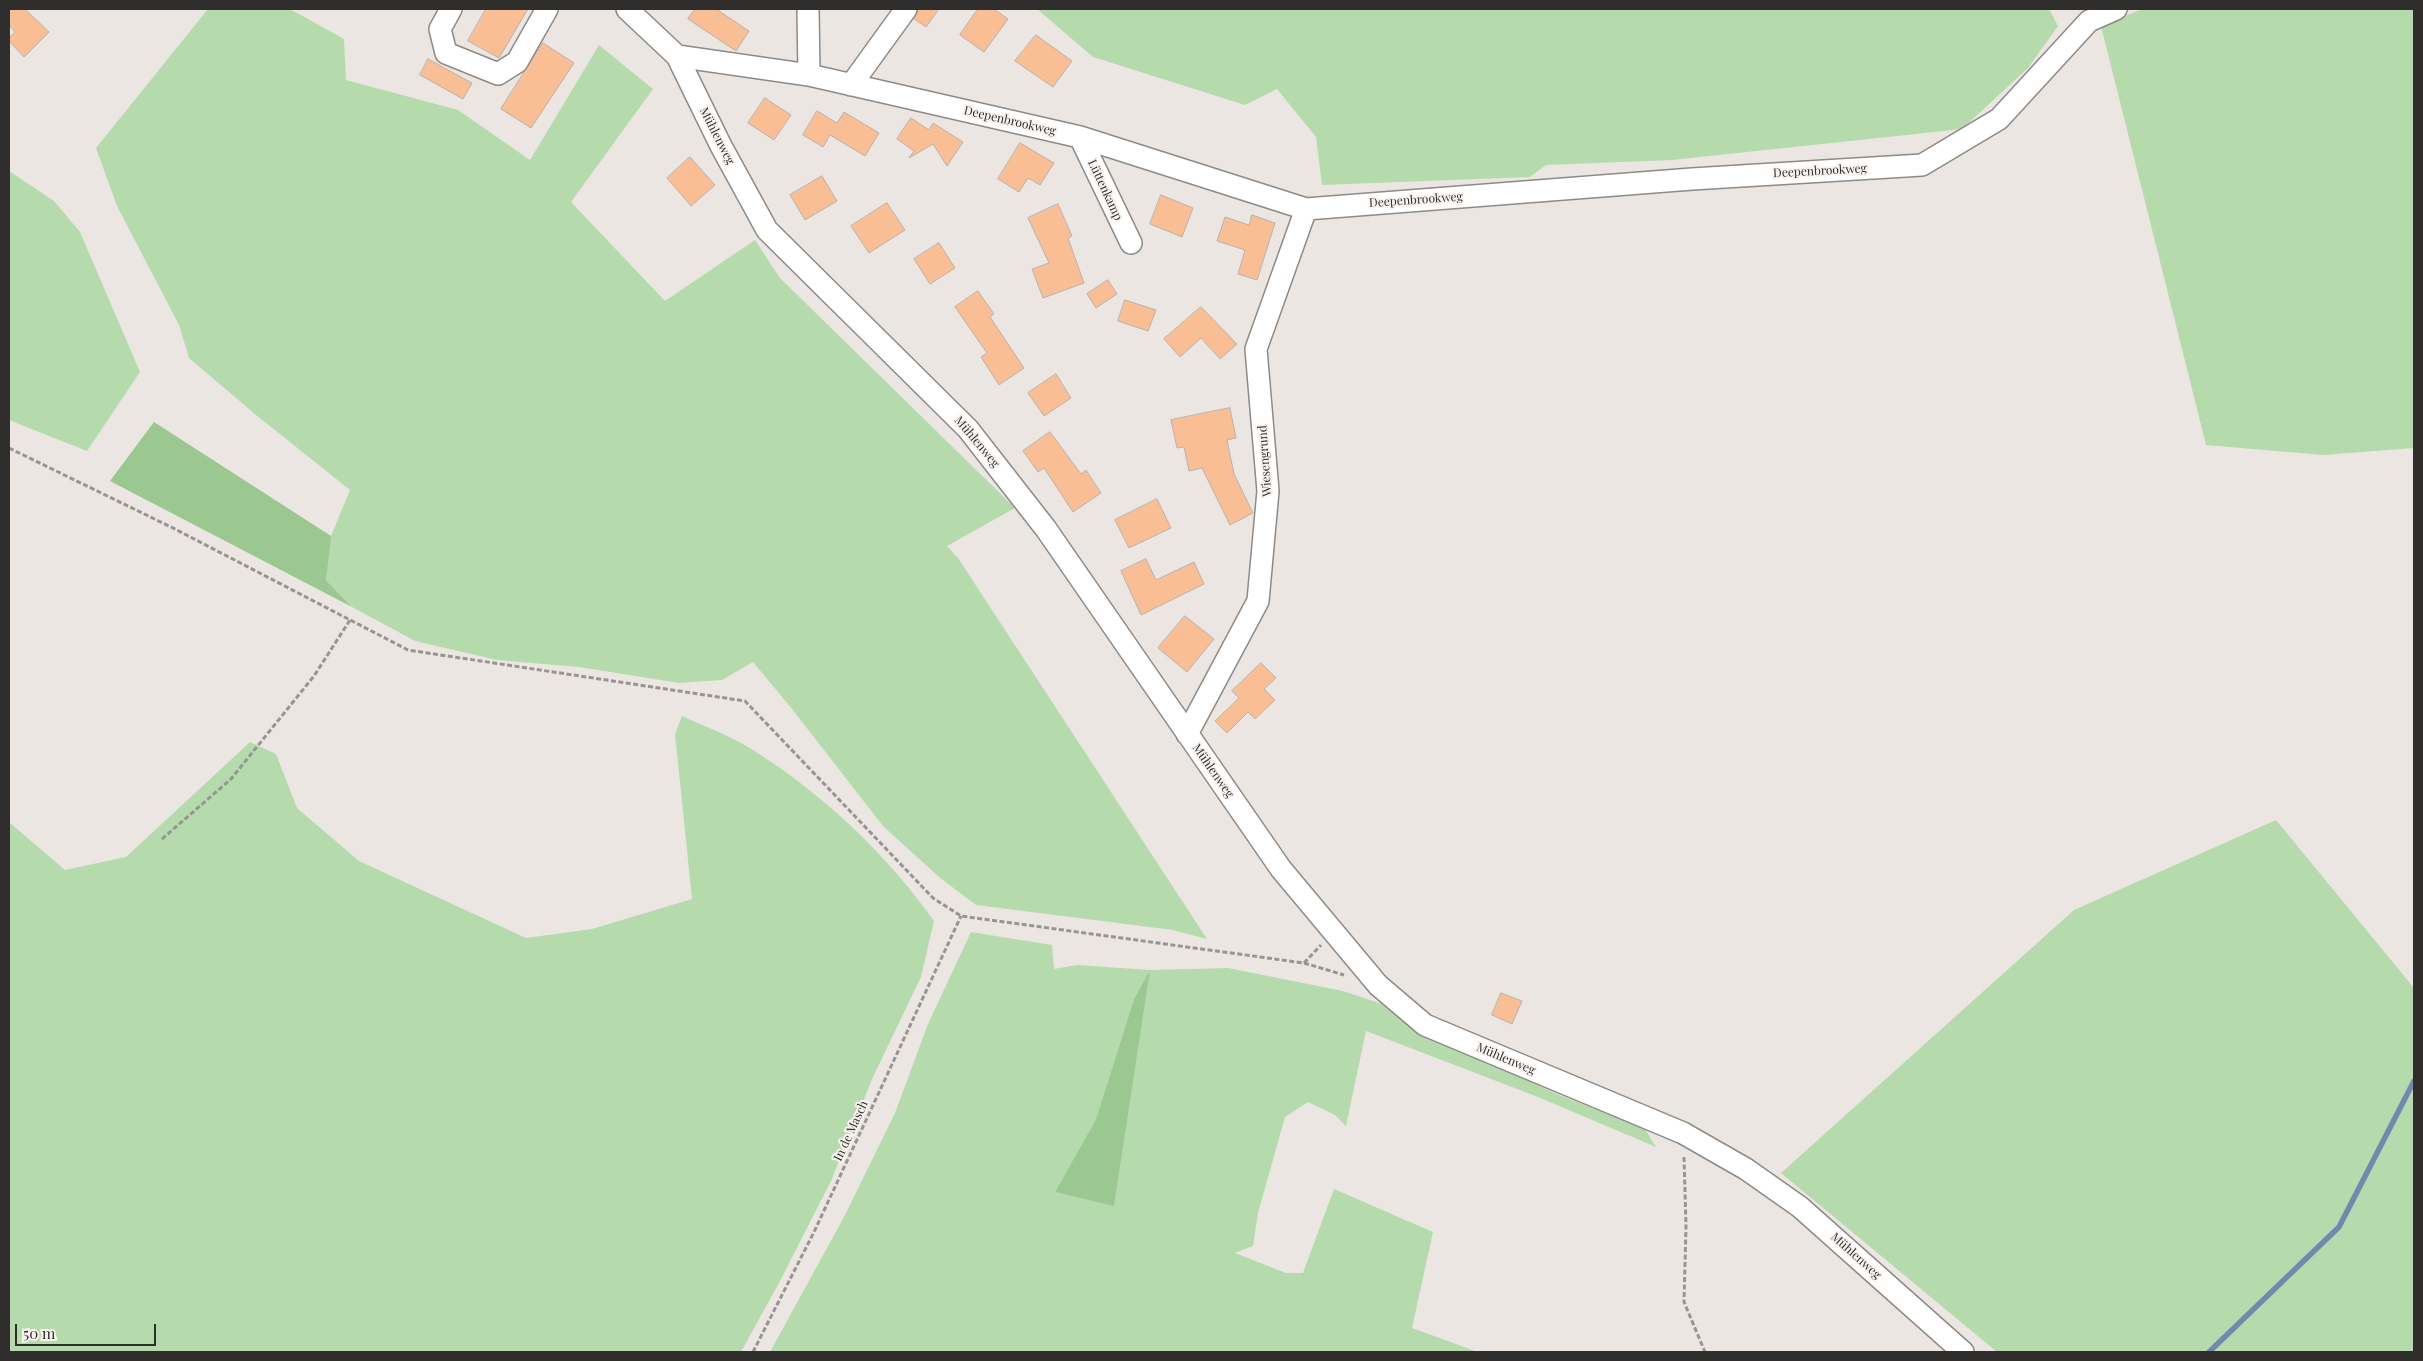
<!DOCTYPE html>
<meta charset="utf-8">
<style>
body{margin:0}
#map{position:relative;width:2423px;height:1361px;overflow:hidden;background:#ebe6e2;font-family:"Playfair Display",serif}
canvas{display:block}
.frame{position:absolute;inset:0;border:10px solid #302e2c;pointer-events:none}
.scale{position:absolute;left:15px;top:1324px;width:141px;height:22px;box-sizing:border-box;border:2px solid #302e2c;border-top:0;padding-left:6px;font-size:15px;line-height:18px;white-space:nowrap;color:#302e2c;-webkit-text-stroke:4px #f8f3ef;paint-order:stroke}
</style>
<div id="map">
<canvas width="2423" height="1361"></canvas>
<div class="frame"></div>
<div class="scale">50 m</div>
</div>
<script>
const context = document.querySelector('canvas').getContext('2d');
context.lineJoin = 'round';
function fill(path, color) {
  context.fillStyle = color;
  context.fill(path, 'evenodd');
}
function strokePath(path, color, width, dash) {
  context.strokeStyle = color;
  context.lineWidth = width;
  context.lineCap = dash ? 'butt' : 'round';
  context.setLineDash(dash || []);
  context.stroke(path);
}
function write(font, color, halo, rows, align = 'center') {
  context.font = font + ' "Playfair Display",serif';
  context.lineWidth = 4;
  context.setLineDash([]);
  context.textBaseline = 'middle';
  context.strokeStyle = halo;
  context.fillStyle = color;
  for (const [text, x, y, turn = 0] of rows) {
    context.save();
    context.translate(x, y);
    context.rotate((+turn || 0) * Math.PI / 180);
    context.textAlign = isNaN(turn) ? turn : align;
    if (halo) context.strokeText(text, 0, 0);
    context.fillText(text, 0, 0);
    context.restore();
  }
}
const green = new Path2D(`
 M208 9H290L344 39 346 80 458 110 530 160 599 45 653 89 571 202 665 301 755 240 780 278 1015 508 947 546 958 558 1207 939 1173 930 976 905 939 877 883 826 792 709 753 662 722 680 679 683 579 667 497 660 415 641 352 607 326 580 329 541 350 490 256 415 189 358 179 325 117 206 96 148Z
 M1037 9H2049L2058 26 2028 68 1962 129 1672 160 1546 165 1530 177 1322 185 1316 137 1277 89 1245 105 1093 57Z
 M2142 9H2414V448L2323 455 2206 445 2101 26Z
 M9 171 54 201 80 232 140 372 87 451 9 420Z
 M682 716C704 726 728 735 748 747 821 792 885 852 934 921L921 977 873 1077 831 1181 780 1281 741 1352H9V822L65 870 126 857 250 742 276 754 297 808 359 861 526 938 592 929 692 899 675 734Z
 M2276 820 2414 988V1352H1997L1781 1173 2074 910Z
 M971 932 1052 945 1054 969 1077 965 1150 970 1228 968 1343 991 1394 1008 1455 1047 1559 1095 1645 1129 1656 1147 1538 1097 1366 1031 1346 1126 1335 1115 1308 1102 1285 1117 1258 1213 1253 1246 1235 1253 1286 1273H1303L1334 1189 1433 1232 1412 1328 1478 1352H770L845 1215 895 1113 928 1024ZM1149 972 1114 1205 1055 1192 1096 1119 1134 999Z`);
const forest = new Path2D(`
 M154 422 331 536 326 580 352 607 110 481Z
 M1150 970 1114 1206 1055 1192 1096 1119 1134 999Z`);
const stream = new Path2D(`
 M2209 1352 2339 1227 2414 1081`);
const building = new Path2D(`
 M9 9H25L49 32 24 57 9 41V38L15 32 9 25Z
 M486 9H528L499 58 468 41Z
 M695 9H716L749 31 736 51 688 19Z
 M918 9H939L926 27 914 19Z
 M978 9H994L1008 19 984 52 960 35Z
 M1036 35 1072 61 1053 87 1015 61Z
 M543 43 574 63 531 128 501 109Z
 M428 59 472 83 463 99 420 75Z
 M765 98 791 115 774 140 748 123Z
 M817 111 837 123 844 112 879 133 865 156 830 135 823 147 803 135Z
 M911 118 929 130 933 123 963 142 947 166 933 144 909 158 914 151 897 139Z
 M1020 143 1054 163 1040 185 1028 178 1019 192 998 179Z
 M690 157 715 185 691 206 667 178Z
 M822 176 837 201 805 220 790 195Z
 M1161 195 1193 208 1182 237 1150 224Z
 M887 203 905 230 869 253 851 226Z
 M1058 204 1072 236 1068 238 1084 283 1043 298 1032 269 1049 263 1028 218Z
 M1252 215 1275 223 1257 280 1238 274 1245 250 1217 241 1225 217 1249 225Z
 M939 243 955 268 930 284 914 259Z
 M1108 280 1117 294 1096 308 1087 294Z
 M978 291 994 314 990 317 1024 368 999 385 981 357 987 353 955 307Z
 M1125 300 1156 310 1148 331 1118 321Z
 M1201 307 1237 344 1220 359 1201 338 1180 357 1164 339Z
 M1056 374 1071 398 1044 416 1028 393Z
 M1230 408 1236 438 1227 440 1234 474 1253 513 1230 525 1202 468 1189 471 1184 447 1177 448 1171 420Z
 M1050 432 1081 474 1086 470 1101 493 1073 512 1044 468 1038 472 1023 451Z
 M1157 499 1171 528 1129 548 1115 520Z
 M1146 559 1156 580 1194 562 1204 584 1141 615 1121 571Z
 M1185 616 1214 639 1187 672 1158 648Z
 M1261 663 1276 678 1264 689 1275 700 1255 719 1248 712 1227 733 1215 721 1239 698 1232 691Z
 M1501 993 1522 1001 1512 1024 1492 1015Z`);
const path = new Path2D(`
 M9 448 173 528 408 650 745 701 933 898 961 916 1304 963 1344 975
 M162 839 231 779 314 676 350 620
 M1304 963 1321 945
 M1684 1157 1686 1226 1684 1302 1705 1352
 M753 1352 814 1232 961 916`);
const minor = new Path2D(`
 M451 9 440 29 446 53 498 74 517 62 547 9
 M627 9 677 56 721 146 767 230 968 429 1046 529 1281 869 1378 985 1425 1025 1683 1133 1746 1169 1800 1207 1963 1352
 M808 9 809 75
 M677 56 809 75 1080 137 1306 209 1692 179 1922 165 1999 119 2089 21 2116 9
 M851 85 906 9
 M1080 137 1131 243
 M1187 734 1258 601 1268 491 1256 349 1306 209`);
const streetNames = [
 ["Deepenbrookweg",1010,121,13],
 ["Mühlenweg",717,136,63],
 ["Deepenbrookweg",1820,171,-3],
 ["Lüttenkamp",1105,190,65],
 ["Deepenbrookweg",1416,200,-4],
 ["Mühlenweg",977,442,50],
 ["Wiesengrund",1265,461,-94],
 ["Mühlenweg",1213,771,55],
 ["Mühlenweg",1506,1059,23],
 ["In de Masch",851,1131,-65],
 ["Mühlenweg",1856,1256,42]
];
fill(green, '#b5dbad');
fill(forest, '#9bc791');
strokePath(stream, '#7288ae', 5.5);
fill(building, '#f9be93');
strokePath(building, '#b7b2af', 1);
strokePath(minor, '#8e8a86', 24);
strokePath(path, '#989491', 3, [5, 2.5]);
strokePath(minor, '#fff', 21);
write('12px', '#302e2c', '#f8f3ef', streetNames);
</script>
